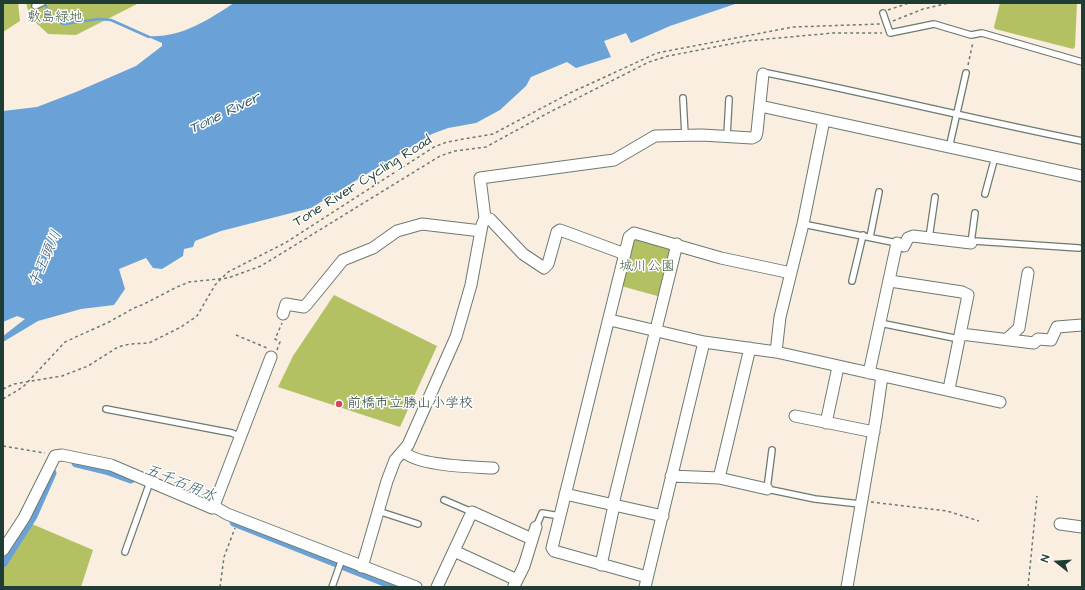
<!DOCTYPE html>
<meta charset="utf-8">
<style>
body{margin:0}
#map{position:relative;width:1085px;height:590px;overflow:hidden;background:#f9eedf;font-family:"Architects Daughter",sans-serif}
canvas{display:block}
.frame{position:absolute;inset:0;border:4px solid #1f3d34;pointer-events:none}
.north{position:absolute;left:1037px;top:542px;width:40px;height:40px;-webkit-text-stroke:3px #fff;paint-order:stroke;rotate:287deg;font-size:11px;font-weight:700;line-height:16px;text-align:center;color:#1f3d34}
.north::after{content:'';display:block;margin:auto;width:14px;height:18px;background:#1f3d34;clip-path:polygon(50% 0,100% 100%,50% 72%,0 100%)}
</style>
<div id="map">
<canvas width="1085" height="590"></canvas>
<div class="frame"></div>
<div class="north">N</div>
</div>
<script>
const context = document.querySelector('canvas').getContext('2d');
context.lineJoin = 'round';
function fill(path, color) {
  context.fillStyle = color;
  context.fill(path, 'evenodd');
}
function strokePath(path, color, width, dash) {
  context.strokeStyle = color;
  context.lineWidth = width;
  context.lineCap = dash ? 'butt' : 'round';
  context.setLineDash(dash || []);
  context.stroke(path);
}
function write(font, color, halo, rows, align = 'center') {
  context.font = font + ' "Architects Daughter","Klee One",sans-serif';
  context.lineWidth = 3;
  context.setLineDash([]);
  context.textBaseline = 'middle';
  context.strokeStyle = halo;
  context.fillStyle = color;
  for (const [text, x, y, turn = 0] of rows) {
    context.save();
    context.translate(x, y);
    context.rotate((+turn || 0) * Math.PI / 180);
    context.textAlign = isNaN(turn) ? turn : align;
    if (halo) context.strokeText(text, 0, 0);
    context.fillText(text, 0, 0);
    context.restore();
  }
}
const green = new Path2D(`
 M3 3H18L20 21 3 32Z
 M26 3H139L76 35 48 34 30 17Z
 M1000 3H1077L1075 47 1073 49 995 29 994 27Z
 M635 238 670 246 673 251 661 297 621 286 631 240Z
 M334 295 437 346 400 427 278 387 293 356Z
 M32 524 93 550 81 587H3V569L21 538Z`);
const water = new Path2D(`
 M234 3H738L670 26 631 43 626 33 604 41 611 57 576 68 567 62 531 77 526 86 500 110 476 123 448 128 432 134 311 208 221 231 195 241 193 247 184 249 183 256 162 269 153 268 146 258 119 269 125 289 114 305 81 309 38 321 3 342V336L25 319 17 316 3 322V111L37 107 76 92 136 66 162 46V43L146 36C180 39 208 20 234 3Z`);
const stream = new Path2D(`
 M46 6C51 15 54 21 64 24L99 19 111 20 149 37`);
const canal = new Path2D(`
 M76 463 109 471 131 479
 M234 522 397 587
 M3 563 33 516 52 473`);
const path = new Path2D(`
 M888 10 909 3
 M893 21 923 9 949 3
 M968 65 973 42
 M236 335 267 348
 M277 350 280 342 275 339 282 323
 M3 389 14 384 62 376 88 366 118 347 130 344 149 343 181 327 197 316 215 285 228 272 285 243 434 147 447 142 493 134 570 93 657 53 793 27 880 24
 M3 399 23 387 65 342 109 322 134 308 144 304 177 287 189 282 228 278 261 266 440 156 455 151 486 147 546 114 649 62 668 56 746 41 833 33H882
 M3 446 45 453
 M871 502 947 511 979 521
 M220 587 224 557 235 528
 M1028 587 1037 496`);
const lane = new Path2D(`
 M35 6 42 3
 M883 13 890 33 934 24 971 35 982 33 1082 62
 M763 74 767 73C872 94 977 120 1082 141
 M683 98 685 135
 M727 136 729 99
 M949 148 966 73
 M985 194 995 157
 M975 213 971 243 974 241 1079 248
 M803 224 897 243
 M870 237 879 192
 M929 238 935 197
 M852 281 863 235
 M880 323 959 339
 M106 409 232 433 240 437
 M772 450 767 489 815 499 860 504
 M444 500 472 512
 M378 511 418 524
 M536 527 542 513 560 516
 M125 552 150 482
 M332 587 342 559`);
const street = new Path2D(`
 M760 106 1082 176
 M485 218 490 219 523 254 544 268 548 264 557 232 560 230 625 254
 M890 281 962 292 968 295 949 389
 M283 314 286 304 304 307 307 304 343 260 373 248 397 231 422 224 481 231
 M610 320 704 342 776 352 1000 402
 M961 334 1034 343 1038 339 1051 340 1057 327 1082 325
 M1007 339 1019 328 1028 273
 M776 352 780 317 803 224 824 120
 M869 373 897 243 904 246 908 238 913 236 971 243
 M795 416 874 432
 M826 423 838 367
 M404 451C414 466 476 467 493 468
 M671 476 719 478 750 348
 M719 478 767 489
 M565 494 663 516
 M215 507V503L271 357
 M1060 524 1082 527
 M3 550 24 518 55 456 62 455 111 465 212 508 215 507 227 514 416 587
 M454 551 517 580
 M601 565 613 510 614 500 677 244
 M362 567 387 481 395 460 408 445 456 337 471 285 482 225 485 218 480 178 614 160 655 136 702 135 752 138 756 136 757 132 763 74
 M647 577 554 551 552 548 629 237 634 233 721 258 791 273
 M514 586 524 566 536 527
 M437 587 472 512 532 539
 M645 587 704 342
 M847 587 876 418 882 376`);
const markers = [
 [339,404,4,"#d1495b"]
];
const parkNames = [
 ["敷島緑地",55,18],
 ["城川公園",647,267]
];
const streetNames = [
 ["Tone River Cycling Road",363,182,-32]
];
const poiNames = [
 ["前橋市立勝山小学校",347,404]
];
const waterNames = [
 ["Tone River",225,114,-26],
 ["午王頭川",46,259,-66],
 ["五千石用水",180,484,22]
];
fill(green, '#b4c163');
fill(water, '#6aa2d8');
strokePath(stream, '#6aa2d8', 2.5);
strokePath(canal, '#6aa2d8', 9);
strokePath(lane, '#6b7b70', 8);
strokePath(street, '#6b7b70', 13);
strokePath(path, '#6b7b70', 1.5, [3, 3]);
strokePath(lane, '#fff', 5.5);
strokePath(street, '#fff', 11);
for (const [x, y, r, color] of markers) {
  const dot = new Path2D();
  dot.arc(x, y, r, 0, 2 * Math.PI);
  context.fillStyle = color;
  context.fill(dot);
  strokePath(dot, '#fff', 1.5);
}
write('14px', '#445e40', '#fff', parkNames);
write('14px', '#1f3d34', '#fff', streetNames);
write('14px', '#1f3d34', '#fff', poiNames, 'left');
write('italic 15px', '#39606d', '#fff', waterNames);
</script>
